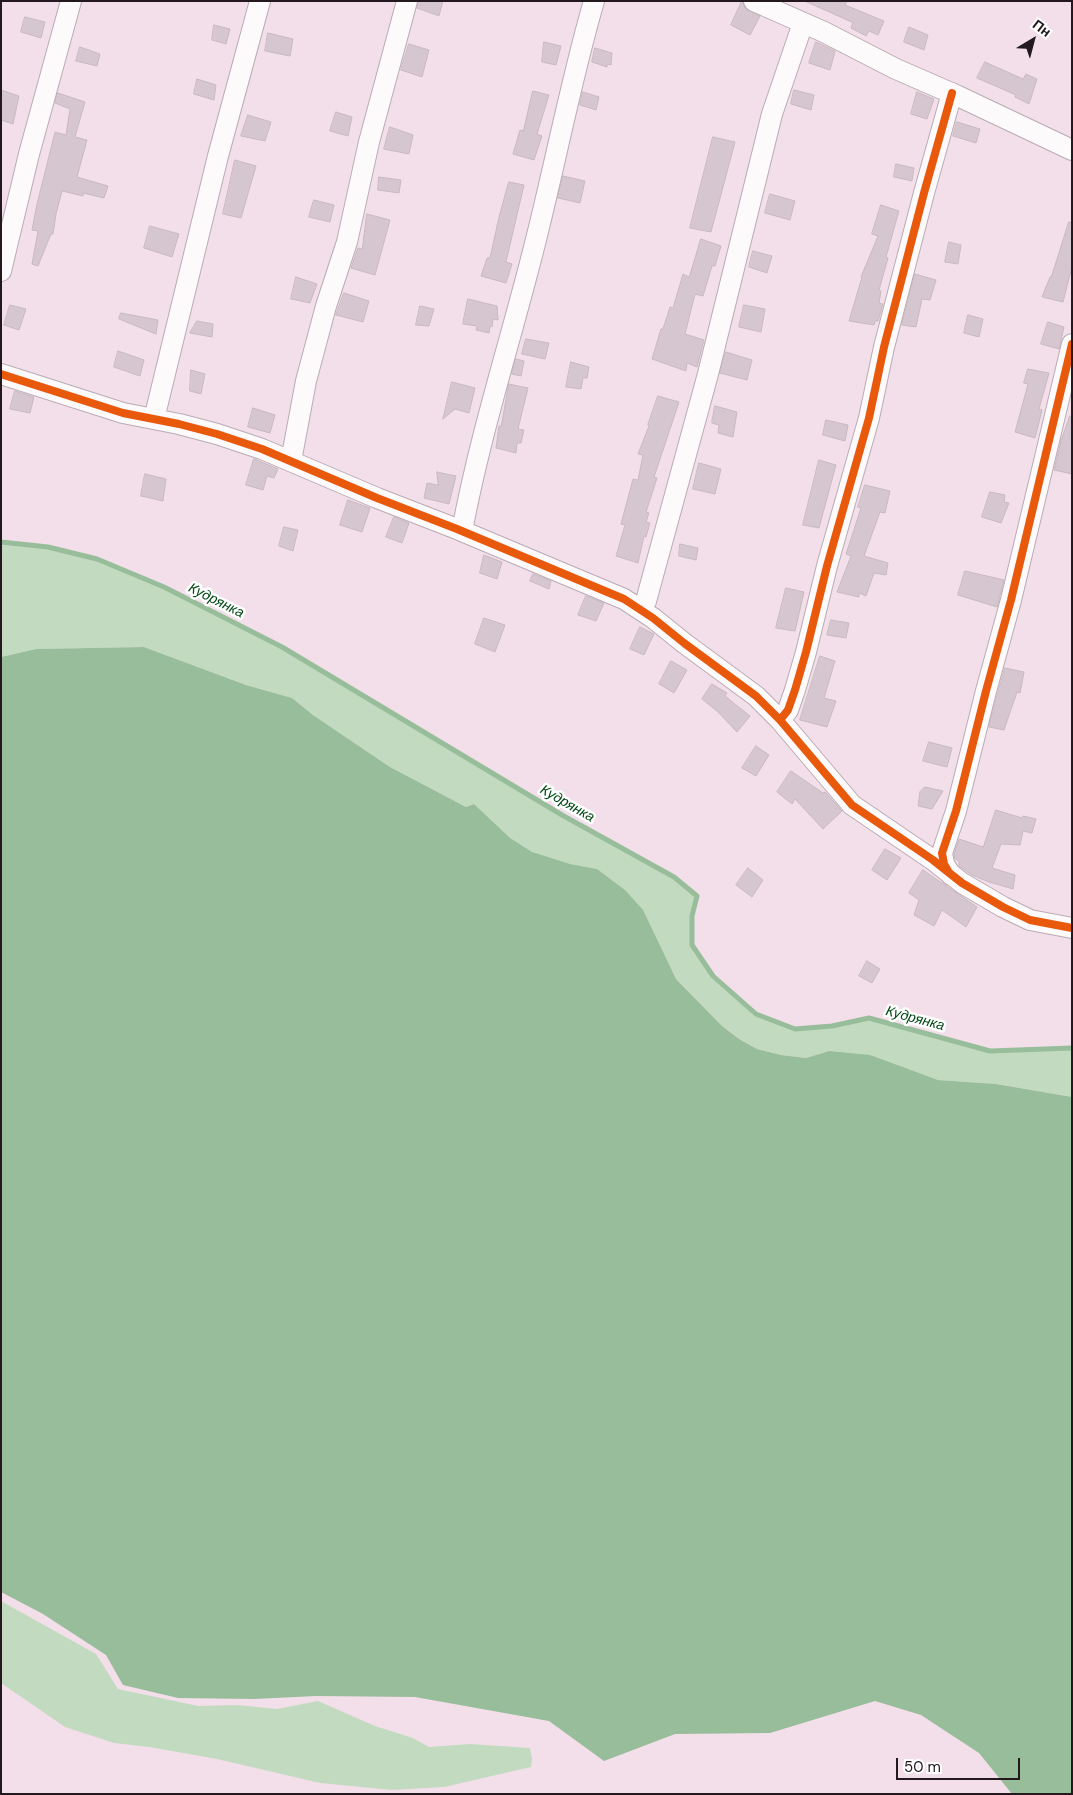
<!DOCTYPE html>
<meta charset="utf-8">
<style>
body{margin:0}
#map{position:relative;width:1073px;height:1795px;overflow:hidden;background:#f3dfe9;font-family:"DM Sans",sans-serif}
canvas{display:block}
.frame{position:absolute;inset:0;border:2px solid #24181f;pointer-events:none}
.north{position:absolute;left:1008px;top:15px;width:50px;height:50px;-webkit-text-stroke:4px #fff;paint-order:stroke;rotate:37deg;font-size:14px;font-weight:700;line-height:20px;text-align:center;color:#24181f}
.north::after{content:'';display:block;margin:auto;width:18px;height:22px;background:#24181f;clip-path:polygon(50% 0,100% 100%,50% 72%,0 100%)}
.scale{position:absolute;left:896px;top:1758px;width:124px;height:22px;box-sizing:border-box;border:2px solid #24181f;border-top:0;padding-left:6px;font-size:15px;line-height:18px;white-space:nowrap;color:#24181f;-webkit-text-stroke:4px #fff;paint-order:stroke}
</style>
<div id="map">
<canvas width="1073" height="1795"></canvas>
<div class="frame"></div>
<div class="north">Пн</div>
<div class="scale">50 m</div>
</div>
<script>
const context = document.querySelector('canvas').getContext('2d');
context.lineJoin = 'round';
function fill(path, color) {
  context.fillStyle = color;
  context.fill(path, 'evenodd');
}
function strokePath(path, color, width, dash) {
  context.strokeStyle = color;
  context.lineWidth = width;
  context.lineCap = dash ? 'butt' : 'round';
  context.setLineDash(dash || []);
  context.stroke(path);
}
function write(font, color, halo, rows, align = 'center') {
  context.font = font + ' "DM Sans",sans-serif';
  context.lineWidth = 5;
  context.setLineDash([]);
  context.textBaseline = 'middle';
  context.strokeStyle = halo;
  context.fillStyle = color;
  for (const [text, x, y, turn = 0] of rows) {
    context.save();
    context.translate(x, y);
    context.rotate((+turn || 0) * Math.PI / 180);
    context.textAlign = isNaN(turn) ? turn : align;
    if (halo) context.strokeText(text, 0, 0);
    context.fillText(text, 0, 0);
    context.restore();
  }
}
const green = new Path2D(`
 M1 542 48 547 97 559 164 587 282 647 562 815 674 877 697 896 692 916V945L713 976 756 1014 795 1029 832 1026 869 1018 990 1051 1072 1048V1097L996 1084 938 1080 908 1070 829 1051 806 1058 781 1055 757 1049 739 1039 722 1026 676 979 660 947 597 869C576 866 554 861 534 853 510 843 492 821 474 804L466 807 390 767 313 715 292 698 246 685 144 647 36 649 1 657Z
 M1 1601 96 1654 118 1689 198 1706 237 1705 277 1709 318 1701 375 1726 413 1738 429 1747 470 1744 530 1748 532 1759 531 1767 444 1787 392 1790 320 1783 217 1759 149 1747 114 1743 65 1727 1 1683Z`);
const water = new Path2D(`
 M144 647 246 685 292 698 313 715 390 767 466 807 474 804 510 838 532 852 570 864 597 869 625 890 643 910 676 979 722 1026 739 1039 757 1049 781 1055 806 1058 829 1051 870 1055 938 1080 996 1084 1072 1097V1794H1012L979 1753 921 1715 875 1701 770 1733 675 1734 604 1761 549 1721 415 1697 316 1696 254 1699 178 1698 123 1685 106 1655 43 1614 1 1592V657L36 649Z`);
const stream = new Path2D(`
 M1 542 48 547 97 559 164 587 282 647 562 815 674 877 697 896 692 916V945L713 976 756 1014 795 1029 832 1026 869 1018 990 1051 1072 1048`);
const building = new Path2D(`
 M419 1H443L439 16 417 8Z
 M742 1 745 8 760 16 750 35 731 25Z
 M805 1H847L845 5 884 21 878 35 869 31 866 36 851 28 853 23Z
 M25 17 45 22 41 38 21 32Z
 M214 25 230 29 226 44 212 40Z
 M909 27 928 35 924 50 904 42Z
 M268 33 293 39 290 56 265 51Z
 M544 42 561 46 556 65 542 62Z
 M816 42 835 51 830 70 809 63Z
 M409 44 429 50 422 77 401 70Z
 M80 47 100 54 97 66 76 61Z
 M595 48 612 53 611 65 607 64V67L592 62Z
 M985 62 1023 79 1026 74 1037 79 1029 104 1015 97 1016 95 977 78Z
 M197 79 216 85 214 100 194 94Z
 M1 90 19 96 13 124 1 120Z
 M794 90 814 95 811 110 791 104Z
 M533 91 549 95 537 134 542 136 534 160 513 154 520 130 523 131Z
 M583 92 599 97 596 110 580 105Z
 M917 92 934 99 927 119 911 114Z
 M58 93 85 102 75 137 87 140 77 177 108 186 104 198 83 193V196L62 191 56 214 53 234H51L38 266 32 264 38 231 32 230 37 204 55 132 66 135 70 109 55 103Z
 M336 112 352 117 348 136 330 131Z
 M248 115 271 122 265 141 241 136Z
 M957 122 980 129 976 143 953 136Z
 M390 127 413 135 409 154 384 149Z
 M713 137 735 142 711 232 690 228Z
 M235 160 256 166 241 218 223 214Z
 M896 164 914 168 912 181 894 177Z
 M563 176 585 181 580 203 558 198Z
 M379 177 401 180 399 193 378 190Z
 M509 182 524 185 506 262 512 264 506 283 481 276 487 258H490L499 217Z
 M770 194 795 201 790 220 765 213Z
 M314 200 334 205 330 222 309 217Z
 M881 205 899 211 886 257 888 258 879 290 881 291 879 303 883 304 878 321H875L874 325 849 321 862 277H861L878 236 872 234Z
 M367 214 390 220 375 275 351 268 358 248 362 249Z
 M1069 222 1072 223V267L1063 302 1042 297 1050 277H1051Z
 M150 226 179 234 172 257 144 248Z
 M701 239 721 246 715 266H712L703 296 695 294 685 334 704 340 697 367 687 363 686 371 652 359 661 329H663L670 307 673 308 683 274 689 277Z
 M949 242 961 245 958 264 945 262Z
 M753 251 772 256 767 273 749 267Z
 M915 274 936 280 930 300 922 299 916 327 902 325Z
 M296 277 317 284 310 303 291 299Z
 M344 293 369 301 363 322 336 315Z
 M468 299 497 306 498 320 493 319 492 327 490 326 489 333 476 330 477 326 463 324Z
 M10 305 26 309 19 330 4 325Z
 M744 305 765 309 761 332 739 327Z
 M420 306 434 309 429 326 416 325Z
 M121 313 158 320 156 334 119 319Z
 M968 315 983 319 979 337 964 333Z
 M197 321 213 324 212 337 190 333Z
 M1048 322 1064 327 1059 349 1041 344Z
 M526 339 549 343 545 359 522 354Z
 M118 351 144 360 140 376 114 367Z
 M726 352 752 360 747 380 720 373Z
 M516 359 524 361 521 376 512 374Z
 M571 362 589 367 587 378H583L581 389 566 387Z
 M1028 369 1049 373 1039 409 1042 410 1035 438 1015 432 1028 384 1024 383Z
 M191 370 205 374 201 394 190 391Z
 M452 382 475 388 469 413 455 409 443 419Z
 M509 384 528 388 518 429 524 430 521 443H517L516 453 496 448 499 426H501Z
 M15 391 34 397 30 413 10 409Z
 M658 396 679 402 654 477 657 478 646 512 649 513 646 522 650 523 646 537 644 536 638 563 616 556 625 525 621 524 633 479 638 480 643 455 638 454 649 426 648 425Z
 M715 406 737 412 733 437 718 433 719 425 712 423Z
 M253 408 275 415 270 433 248 427Z
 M1070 416 1072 417V474L1054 470 1061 441Z
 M826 420 848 425 845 441 823 435Z
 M254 459 278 469 274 478 267 476 263 490 246 485Z
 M819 460 836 465 819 528 803 525Z
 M699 463 721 469 715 494 693 489Z
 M437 472 456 476 449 504 424 498 427 483 438 485Z
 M145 474 166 479 163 501 141 496Z
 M865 485 890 491 885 513 880 512 864 556 888 563 886 575 874 573 866 596 859 593V597L837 592 851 556 846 554 861 508 858 507Z
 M990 492 1005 495 1004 502 1009 503 1001 523 982 517Z
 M348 500 370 508 362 532 340 525Z
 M394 517 409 523 402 543 386 537Z
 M284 527 298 530 293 551 279 546Z
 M680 544 698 548 696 560 679 556Z
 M484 555 502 562 497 579 480 573Z
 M965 571 1004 580 997 607 958 595Z
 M533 574 551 581 549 589 530 581Z
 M786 588 804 592 795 631 776 628Z
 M586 596 604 603 596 621 578 615Z
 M484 618 505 625 495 652 475 644Z
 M831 620 849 623 846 638 827 635Z
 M640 627 654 634 644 655 630 649Z
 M820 656 835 661 824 698 836 701 827 727 800 720Z
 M671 661 687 670 674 693 659 684Z
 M1005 668 1024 672 1020 693 1017 692 1004 730 989 727Z
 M712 684 727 693 725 696 750 716 737 732 718 712 702 699Z
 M929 742 952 748 947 767 923 761Z
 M756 746 769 755 756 776 742 768Z
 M791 771 823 793 825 792 842 811 823 829 795 799 792 804 777 792Z
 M925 787 943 791 932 809 918 806 920 792Z
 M996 810 1022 818 1023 816 1036 819 1032 833 1023 831 1020 845 1001 844 992 868 1015 875 1013 889 989 882 972 875 959 866V861L955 859 954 854 959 839 983 847Z
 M885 849 901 858 887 880 872 870Z
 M748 868 763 880 752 897 736 885Z
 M923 870 977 907 966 927 942 910 934 926 914 915 919 900 909 893Z
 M867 961 880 969 872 983 859 976Z`);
const minor = new Path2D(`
 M754 1 824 32 896 69 958 96 1072 150
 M1 271 29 154 71 1
 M1 374 123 413 179 424 217 434 262 449 377 498 457 529 624 599 653 618 684 643 756 696 780 720 852 805 933 860 962 883 1003 907 1030 920 1072 928
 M154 419 218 156 260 1
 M291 461 306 381 326 306 347 242 369 142 407 1
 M462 531C479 440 507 352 530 263 553 176 569 87 594 1
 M641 610 646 601 708 374 772 114 803 23
 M780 720 788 710 795 690 806 652 827 566 869 418 884 347 924 193 952 93
 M951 875 944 864 942 853 956 811 986 691 1011 600 1072 344`);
const cycleway = new Path2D(`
 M1 374 123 413 179 424 217 434 262 449 377 498 457 529 624 599 653 618 684 643 756 696 780 720 852 805 933 860 962 883 1003 907 1030 920 1072 928
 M780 720 788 710 795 690 806 652 827 566 869 418 884 347 924 193 952 93
 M948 871 944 864 942 853 956 811 986 691 1011 600 1072 344`);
const waterNames = [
 ["Кудрянка",216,601,27],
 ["Кудрянка",567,804,30],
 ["Кудрянка",915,1019,15]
];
fill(green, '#c2dbc0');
fill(water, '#98bd9a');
strokePath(stream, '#98bd9a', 5);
fill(building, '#d6c6cf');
strokePath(building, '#c8b9c1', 1);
strokePath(minor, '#baabb3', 22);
strokePath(minor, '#fdfafc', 20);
strokePath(cycleway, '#e8590c', 8);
write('italic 14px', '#004914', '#fff', waterNames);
</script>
